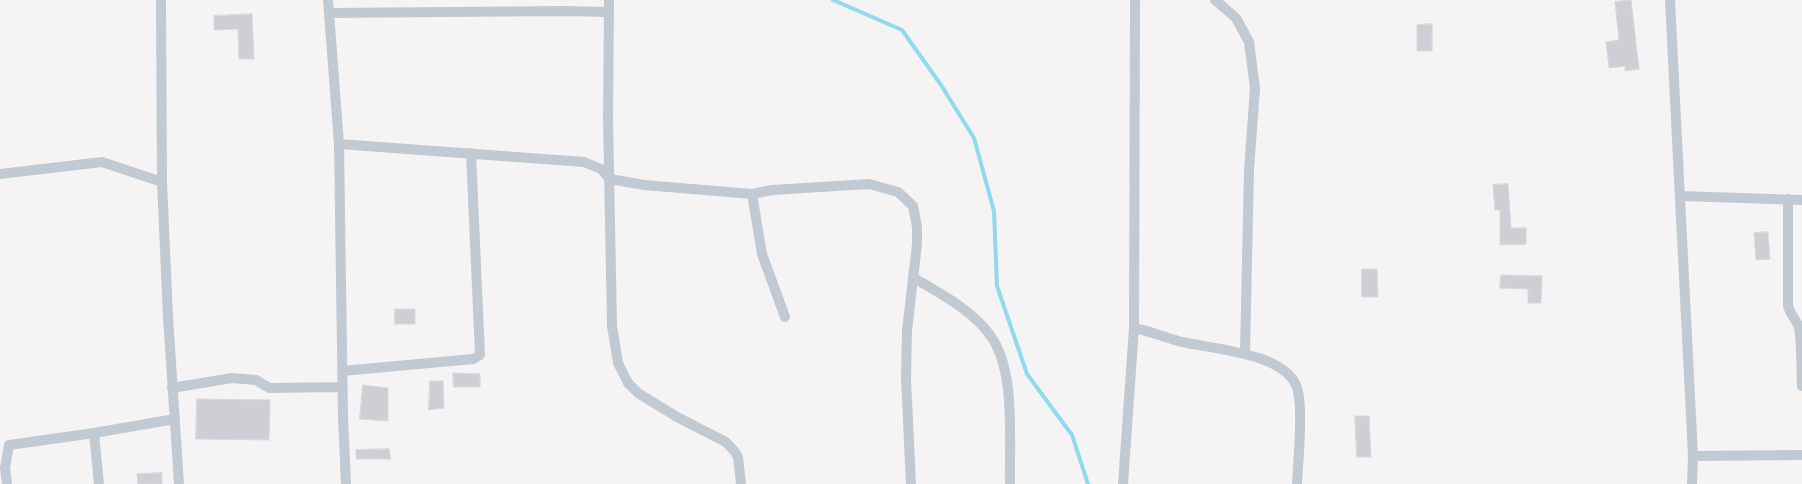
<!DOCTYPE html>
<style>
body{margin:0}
canvas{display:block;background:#f5f3f3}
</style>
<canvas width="1802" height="484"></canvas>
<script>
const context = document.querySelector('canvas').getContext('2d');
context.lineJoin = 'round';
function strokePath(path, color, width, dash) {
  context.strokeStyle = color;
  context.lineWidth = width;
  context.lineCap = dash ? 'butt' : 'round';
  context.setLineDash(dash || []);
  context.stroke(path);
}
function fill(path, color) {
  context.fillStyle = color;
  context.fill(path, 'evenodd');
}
const stream = new Path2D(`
 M833 0 902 30 941 85 974 138 994 211 997 286 1027 374 1072 435 1088 484`);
const building = new Path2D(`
 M1631 0 1639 69 1625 71V66L1609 68 1606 42 1619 40 1615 2Z
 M252 14 254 59H239L238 29 214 30V16Z
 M1432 24V51H1417V25Z
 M1508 184 1511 228H1526V244L1500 245V210H1495L1493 185Z
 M1768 232 1770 259 1756 260 1754 233Z
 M1362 269H1377L1378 297H1362Z
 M1501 275 1542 276 1541 303H1528V289L1500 288Z
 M395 309H415V324H395Z
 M453 373 480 374V387H454Z
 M430 381H443L444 408 429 410Z
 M363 385 388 388V421L360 419Z
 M197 399 270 400 269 440 196 439Z
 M1355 416H1369L1371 457H1357Z
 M389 449 391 459H356V450Z
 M162 473V484H138L137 474Z`);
const minor = new Path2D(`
 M161 0 162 182 168 317 179 484
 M328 0 339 144 343 417 346 484
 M609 0 608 119 612 326 618 363 628 383 638 393 677 417 726 442 735 452 738 457 741 484
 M1135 0 1134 328C1150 331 1166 338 1182 342 1213 349 1282 353 1296 385 1304 403 1298 462 1297 484
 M1215 0 1236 18 1249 42 1255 88 1249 170 1245 353
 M1670 0 1693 456 1692 484
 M329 13 565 11 608 12
 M339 144 584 162 601 169 610 179 644 185 752 194 762 254 785 317
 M0 174 102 162 162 182
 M752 194 772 190 869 184 898 192 913 206 917 227V244L907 331 906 379 911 484
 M1680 196 1802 200
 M1788 199V306C1790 314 1796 319 1799 327 1802 345 1801 368 1802 386
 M914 278C941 294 974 311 992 338 1016 374 1009 441 1010 484
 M342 371 473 359 480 355 471 153
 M172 388 232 378 256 380 269 388 342 387
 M94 433 99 484
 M1693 456 1802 455
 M7 484 5 468 9 445 94 433 175 419
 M1123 484 1134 328`);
strokePath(stream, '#90daee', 4);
fill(building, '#cdcfd5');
strokePath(building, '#d7d9de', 1);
strokePath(minor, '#c1cad2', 10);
</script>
